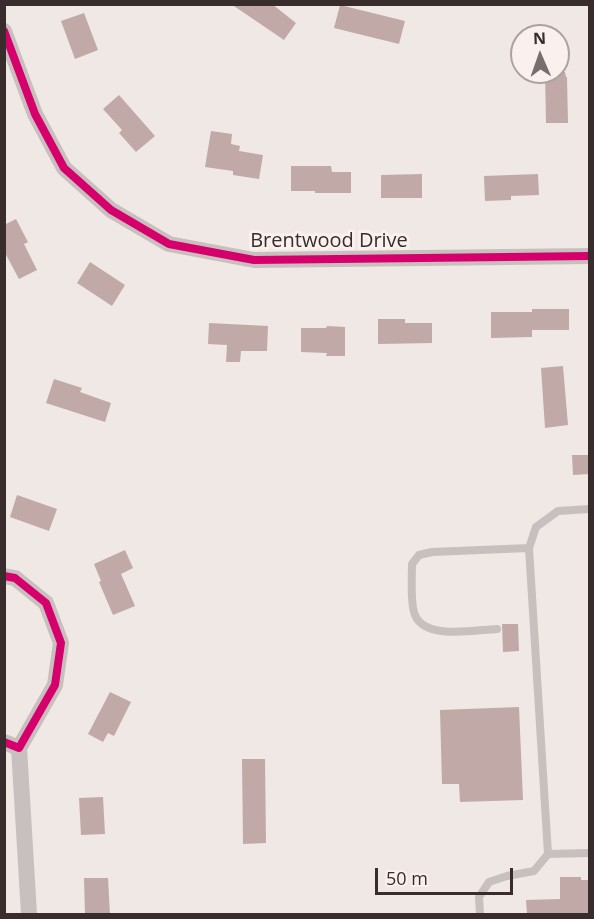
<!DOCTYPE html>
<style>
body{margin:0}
#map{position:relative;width:594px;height:919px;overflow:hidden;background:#efe8e5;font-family:"Open Sans",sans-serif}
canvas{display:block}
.frame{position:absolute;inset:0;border:6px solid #392c2c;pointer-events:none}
.north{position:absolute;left:510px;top:24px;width:60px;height:60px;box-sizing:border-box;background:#faf1ee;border:2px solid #ada2a0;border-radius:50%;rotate:358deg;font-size:16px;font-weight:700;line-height:24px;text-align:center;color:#392c2c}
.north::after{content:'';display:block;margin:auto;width:21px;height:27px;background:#796e6d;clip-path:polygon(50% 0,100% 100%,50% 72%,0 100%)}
.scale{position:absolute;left:375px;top:868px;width:138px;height:27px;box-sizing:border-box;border:3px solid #392c2c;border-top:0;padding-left:8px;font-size:18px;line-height:21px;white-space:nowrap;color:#392c2c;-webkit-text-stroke:4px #faf1ee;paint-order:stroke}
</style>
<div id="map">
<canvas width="594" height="919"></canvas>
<div class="frame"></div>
<div class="north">N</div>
<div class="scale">50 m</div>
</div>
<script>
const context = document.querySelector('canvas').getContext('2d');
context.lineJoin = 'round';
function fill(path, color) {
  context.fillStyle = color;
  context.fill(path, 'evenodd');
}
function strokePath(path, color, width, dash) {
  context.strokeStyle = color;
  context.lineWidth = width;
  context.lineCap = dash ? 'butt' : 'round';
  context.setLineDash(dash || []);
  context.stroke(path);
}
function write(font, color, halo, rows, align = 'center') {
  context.font = font + ' "Open Sans",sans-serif';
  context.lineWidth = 6;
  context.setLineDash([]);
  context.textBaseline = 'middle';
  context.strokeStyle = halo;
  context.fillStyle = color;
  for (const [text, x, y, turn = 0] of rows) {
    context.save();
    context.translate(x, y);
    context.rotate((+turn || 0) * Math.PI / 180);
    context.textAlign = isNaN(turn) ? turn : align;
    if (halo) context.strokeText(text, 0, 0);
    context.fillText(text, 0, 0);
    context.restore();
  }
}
const building = new Path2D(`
 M231 4H272L296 23 284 40Z
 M340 5 405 21 399 44 334 28Z
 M84 13 98 50 75 59 61 21Z
 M545 72H565L566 77H567L568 123H546Z
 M119 95 155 136 136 152 119 133 122 130 103 109Z
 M211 131 232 134 231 144 240 146 239 151 263 155 259 179 233 175V171L205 167Z
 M291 166H331L332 172H351V193H315V191H291Z
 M422 174V198H381V175Z
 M538 174 539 195 511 196V200L485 201 484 176Z
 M16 219 28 242 24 244 37 270 19 279 4 251V225Z
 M90 262 125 285 112 306 77 283Z
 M532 309H569V330H532V337L491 338V312H532Z
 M378 319H405V323H432V343L378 344Z
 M209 323 268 326 267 351H241L240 362H226L227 345 208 344Z
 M327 326 345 327V356H326L327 353 301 352V328H326Z
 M563 366 568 425 545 428 541 368Z
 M54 379 82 388 80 392 111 403 105 422 46 403Z
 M572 455H590V474L573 475Z
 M17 495 57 509 49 531 10 517Z
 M125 550 133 568 121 574 135 606 113 615 99 582 101 581 94 564Z
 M502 624H518L519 651 503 652Z
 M110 692 131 702 114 736 108 733 103 742 88 734Z
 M519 707 523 800 460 802 459 784H442L440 710Z
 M242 759H265L266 843 243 844Z
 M103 797 105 834 81 835 79 798Z
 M560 877H581V880H588V915H527L526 900 560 899Z
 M84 878H108L110 915H85Z`);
const lane = new Path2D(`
 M590 509 558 511 536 527 529 548 548 854 590 853
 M497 629C474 630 425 640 415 615 410 604 412 577 412 564L419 555 432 552 529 548
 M480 914 479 897 489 882 507 876 534 871 548 854`);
const street = new Path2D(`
 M4 31 35 114 64 168 111 210 169 244 254 260 590 256
 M4 576 15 578 46 603 61 643 55 685 19 748 4 742
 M19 748 29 914`);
const cycleway = new Path2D(`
 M4 31 35 114 64 168 111 210 169 244 254 260 590 256
 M4 576 15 578 46 603 61 643 55 685 19 748 4 742`);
const streetNames = [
 ["Brentwood Drive",329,241]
];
fill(building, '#c1a9a8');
strokePath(lane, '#c8c0be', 8);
strokePath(street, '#c8c0be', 16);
strokePath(cycleway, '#d6006c', 8);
write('20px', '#392c2c', '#faf1ee', streetNames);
</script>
